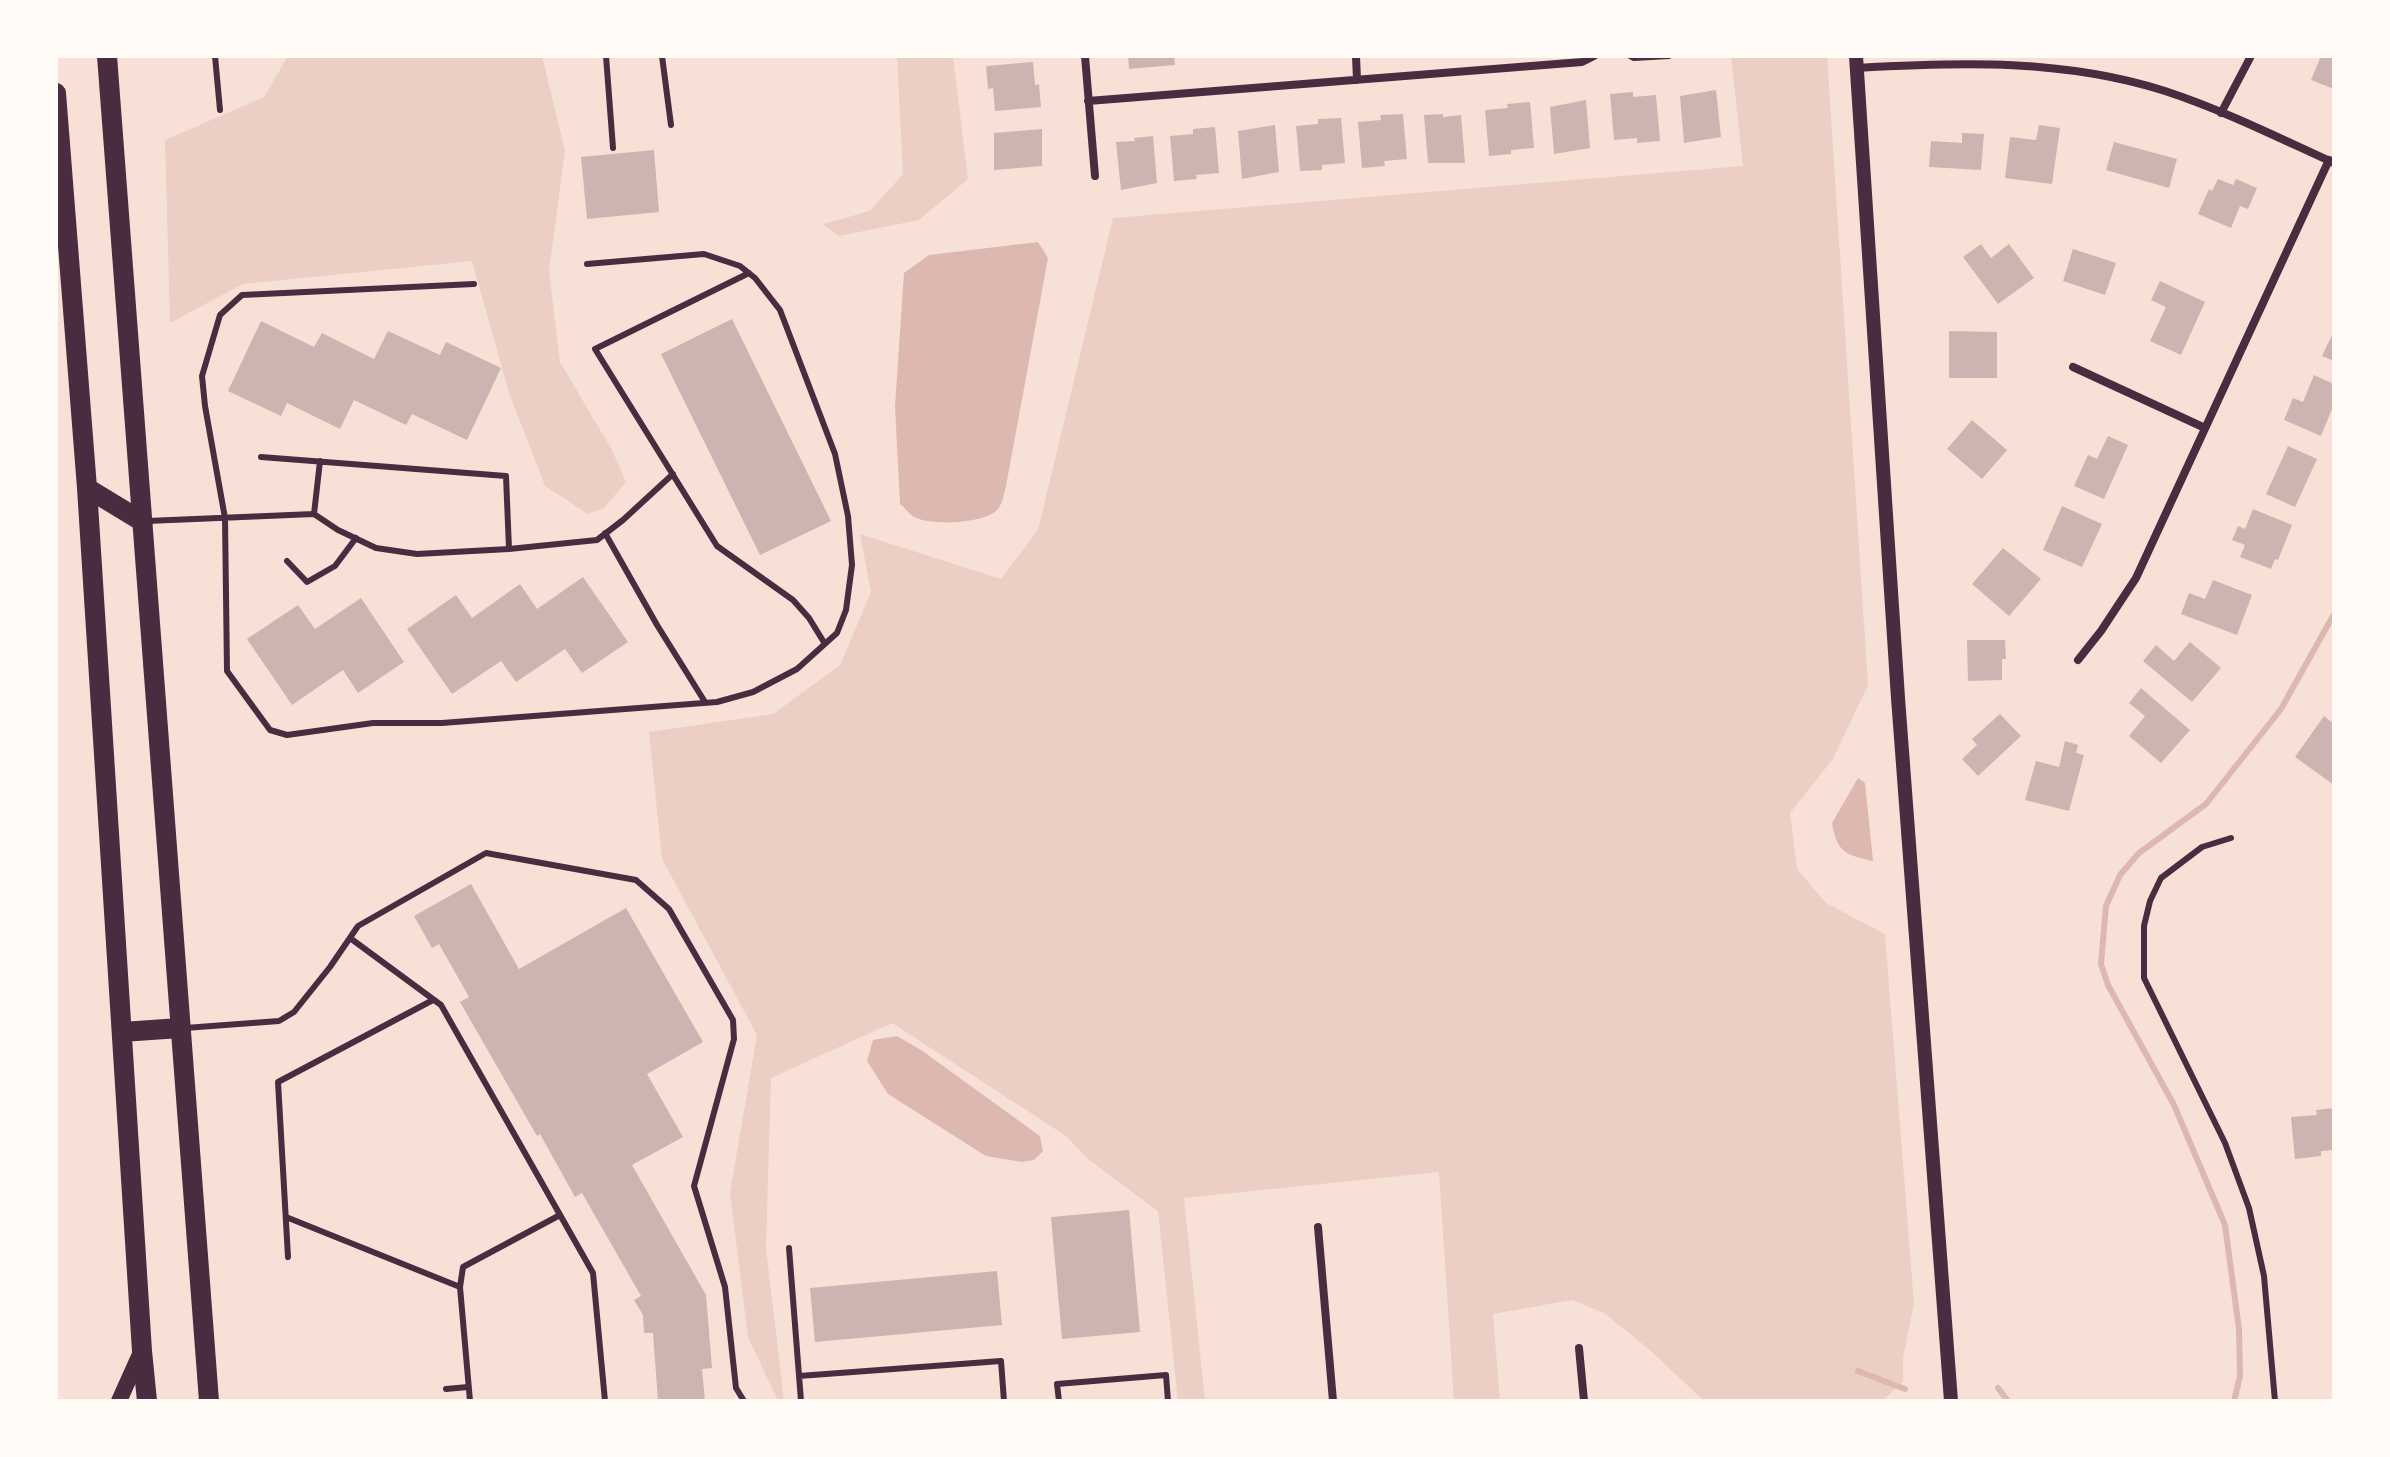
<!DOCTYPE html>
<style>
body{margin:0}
#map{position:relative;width:2390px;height:1457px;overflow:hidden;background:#f7e1d7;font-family:"PT Sans",sans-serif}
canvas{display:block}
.frame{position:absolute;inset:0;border:58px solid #fffaf5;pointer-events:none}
</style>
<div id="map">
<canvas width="2390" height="1457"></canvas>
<div class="frame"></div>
</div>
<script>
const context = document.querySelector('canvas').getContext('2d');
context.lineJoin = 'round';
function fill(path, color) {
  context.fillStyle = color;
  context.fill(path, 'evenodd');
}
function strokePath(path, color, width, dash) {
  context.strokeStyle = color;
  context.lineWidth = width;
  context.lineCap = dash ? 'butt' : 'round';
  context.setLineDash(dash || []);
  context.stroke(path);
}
const green = new Path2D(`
 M288 56H542L565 151 549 271 560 362 612 450 626 482 604 508 588 514 545 486 509 393 472 261 243 284 170 323 165 140 264 97Z
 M897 56H953L968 179 919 220 839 236 823 224 870 211 903 174Z
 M1731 56H1827L1868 685 1833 759 1790 813 1797 869 1826 903 1885 934 1914 1304 1903 1357V1382L1882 1401H1704L1651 1351 1604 1313 1572 1300 1493 1314 1500 1401H1454L1439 1172 1184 1198 1205 1401H1178L1158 1211 1089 1160 1066 1136 892 1023 771 1078 766 1248 784 1401H778L748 1337 730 1193 757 1035 662 859 649 732 773 714 840 665 871 592 860 534 1001 579 1038 530 1113 218 1743 166Z`);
const water = new Path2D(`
 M1038 242 1048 258 1006 486C1004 493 1003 503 998 509 986 524 930 526 914 517 909 514 905 508 900 504L895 406 904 273 929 255Z
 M1858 778 1865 783 1873 861C1845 855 1837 852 1832 823Z
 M897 1036 921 1050 1040 1136 1043 1151 1034 1160 1022 1162 986 1156 888 1094 867 1061 873 1040Z`);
const stream = new Path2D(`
 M1858 1371 1905 1389
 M1998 1388 2008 1401
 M2234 1401 2240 1376 2239 1329 2225 1225 2174 1105 2108 985 2101 964 2106 906 2120 875 2139 853 2206 804 2281 709 2334 614`);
const building = new Path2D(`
 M1128 56H1174L1175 65 1129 69Z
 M2321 56H2334V89L2311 80Z
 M1033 62 1035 85 1039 84 1041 107 995 111 993 88 988 89 986 66Z
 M1716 90 1721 137 1684 143 1680 96Z
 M1633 92V97L1656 95 1660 141 1637 143V138L1614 140 1610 94Z
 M1586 100 1590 148 1554 154 1550 107Z
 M1530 102 1534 148 1511 150V154L1489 156 1485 110 1508 108 1507 104Z
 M1403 114 1407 159 1384 161 1385 166 1362 168 1358 122 1381 120 1380 115Z
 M1443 114V117L1461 115 1465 163H1428L1424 115Z
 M1341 118 1345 163 1322 165V170L1300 171 1296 126 1318 124V119Z
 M1275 125 1279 172 1242 179 1238 131Z
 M2039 125 2060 128 2052 184 2005 178 2010 137 2036 140Z
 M1215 127 1219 173 1196 175 1197 179 1174 181 1170 136 1193 134V129Z
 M1042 129V166L994 170V133Z
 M1962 133 1984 134 1981 170 1929 167 1931 141 1962 143Z
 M1153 136 1157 183 1121 190 1116 142 1135 141 1134 138Z
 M2114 142 2177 159 2169 188 2106 170Z
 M654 150 659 212 587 219 581 157Z
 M2218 179 2233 185 2236 179 2257 188 2248 209 2240 206 2231 228 2198 214 2209 189 2212 191Z
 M1981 244 1991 258 2009 244 2034 278 1998 304 1963 257Z
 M2073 249 2116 263 2105 295 2063 281Z
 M2160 281 2205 302 2181 355 2150 341 2166 307 2151 300Z
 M732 319 831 521 760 555 661 354Z
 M261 321 314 347 322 333 374 359 388 331 440 355 446 342 501 368 467 440 412 414 406 425 354 400 340 429 287 403 281 416 228 391Z
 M1949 331 1997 332V378H1949Z
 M2334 331V361L2322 356Z
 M2314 375 2334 384V404L2321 436 2284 420 2293 398 2303 402Z
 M1972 420 2007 450 1982 479 1947 449Z
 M2108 436 2128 445 2104 499 2074 486 2088 455 2097 459Z
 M2288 446 2317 459 2295 507 2266 494Z
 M2062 506 2102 524 2082 567 2043 550Z
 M2253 509 2292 525 2278 560 2275 559 2271 569 2240 557 2245 545 2232 540 2238 526 2245 529Z
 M2003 548 2041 579 2009 616 1972 584Z
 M583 577 628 642 582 673 565 649 516 682 501 661 452 694 407 629 456 595 472 618 520 584 537 609Z
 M2213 580 2252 595 2237 635 2181 614 2189 593 2205 599Z
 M361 598 404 662 358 693 343 670 292 705 247 639 298 605 315 629Z
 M1967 640H2005L2006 659H2002V680L1968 681Z
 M2190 642 2221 668 2192 702 2143 661 2156 645 2174 661Z
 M2141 688 2190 730 2161 763 2129 736 2145 716 2129 703Z
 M2000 714 2021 736 1978 776 1962 759 1977 745 1972 739Z
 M2324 716 2334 724V785L2295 757Z
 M2065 741 2078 745 2076 753 2084 755 2069 811 2025 800 2036 761 2059 767Z
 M471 884 519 969 626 908 703 1042 647 1074 683 1137 632 1165 706 1295 712 1368 702 1369 705 1401H658L653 1333H644L643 1315 634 1300 641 1296 582 1193 575 1197 540 1134 537 1136 460 1002 469 997 439 944 432 948 414 916Z
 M2334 1108V1150L2321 1151V1156L2295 1159 2291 1117 2317 1115 2316 1110Z
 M1129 1210 1140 1332 1062 1339 1051 1217Z
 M997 1271 1002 1325 815 1342 810 1288Z`);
const service = new Path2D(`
 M215 56 220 110
 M606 56 613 148
 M662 56 671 125
 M1630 56 1634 58 1669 56
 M749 273 595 349 717 546 793 600 809 618 825 644
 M474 284 242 295 220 315 202 376 205 406 225 518 227 671 270 730 287 735 373 723H442L717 702 753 692 797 669 837 633 846 610 852 565 848 516 835 454 780 310 755 278 740 266 704 254 587 264
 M261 457 506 476 509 549
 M314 514 320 461
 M147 521 314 514 338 530 376 548 417 554 509 549 597 540 623 520 673 474
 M605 533 657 625 705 702
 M287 561 307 582 335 566 356 538
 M2231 838 2202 847 2161 878 2150 901 2144 926V978L2225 1143 2249 1208 2264 1276 2275 1401
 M350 938 441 1005 593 1273 605 1401
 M185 1028 279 1021 294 1012 330 967 358 926 486 853 636 880 669 909 733 1020 734 1039 694 1186 725 1287 736 1388 744 1401
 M286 1217 460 1287
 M789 1248 801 1401
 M288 1257 278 1082 433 1000
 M799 1376 1001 1361 1004 1401
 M446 1389 468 1387
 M470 1401 460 1287 463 1267 560 1215
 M1059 1401 1057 1384 1166 1375 1168 1401`);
const minor = new Path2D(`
 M1085 56 1095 176
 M1356 56 1357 80
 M1857 68C1961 62 2065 59 2165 91 2223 110 2279 138 2334 163
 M1088 101 1582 62 1594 56
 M2221 113 2251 56
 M2073 367 2205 428
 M2078 660 2101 631 2136 578 2329 160
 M1318 1227 1333 1401
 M1579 1348 1584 1401`);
const tertiary = new Path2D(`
 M1856 56 1898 698 1951 1401`);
const secondary = new Path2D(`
 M119 1401 141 1352`);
const primary = new Path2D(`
 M107 56 209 1401
 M56 93 87 488 142 1351 147 1401
 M87 488 143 522
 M122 1032 180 1028`);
fill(green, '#ebcfc5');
fill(water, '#dcb8b0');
strokePath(stream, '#dcb8b0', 6);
fill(building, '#ccb4b1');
strokePath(service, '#4a2c40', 6);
strokePath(minor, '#4a2c40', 8);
strokePath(tertiary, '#4a2c40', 14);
strokePath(secondary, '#4a2c40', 16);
strokePath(primary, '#4a2c40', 20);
</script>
